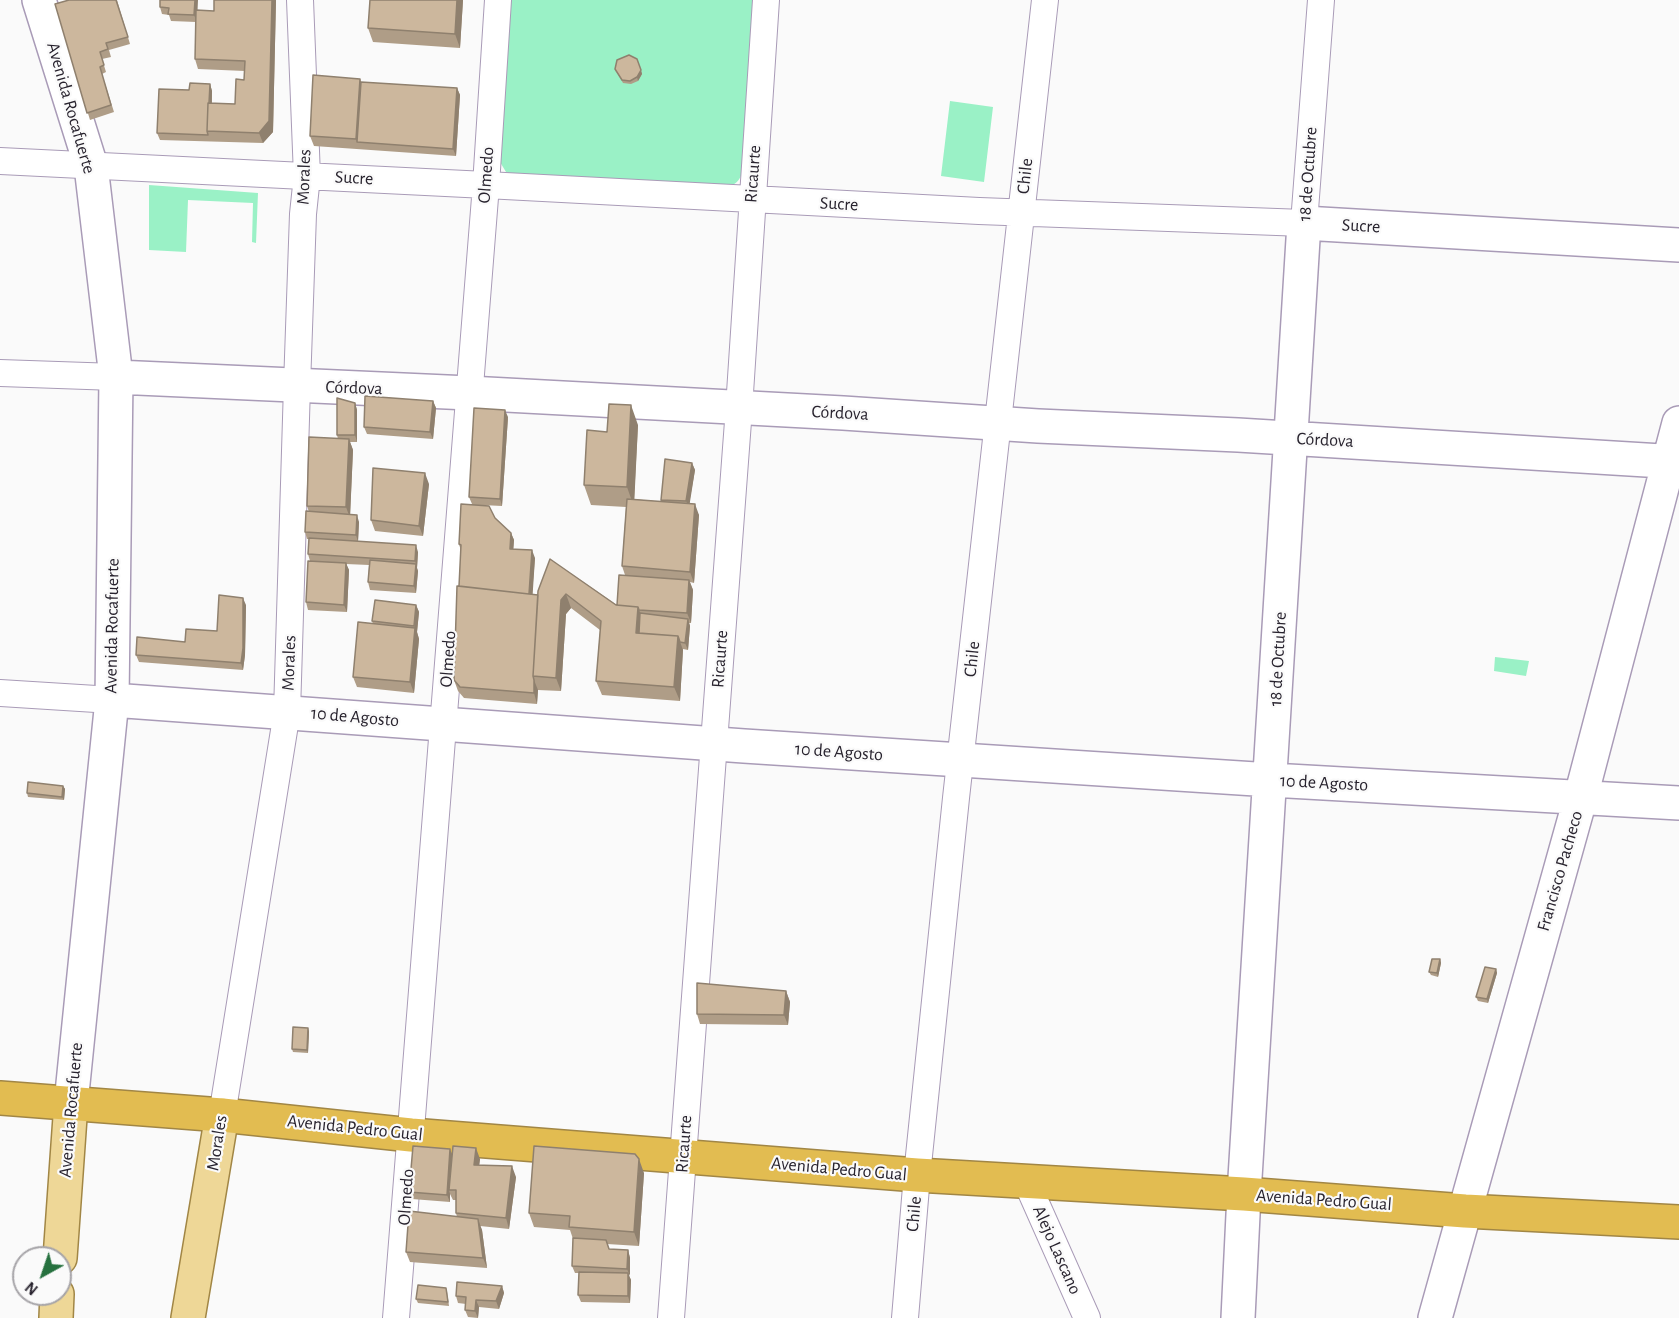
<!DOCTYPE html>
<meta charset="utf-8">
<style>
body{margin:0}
#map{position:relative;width:1679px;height:1318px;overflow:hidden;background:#fafafa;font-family:"Alegreya Sans",sans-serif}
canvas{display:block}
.north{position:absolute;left:12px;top:1246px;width:60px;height:60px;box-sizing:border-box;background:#fafafa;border:2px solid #a6a4a8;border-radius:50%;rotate:220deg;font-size:16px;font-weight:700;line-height:24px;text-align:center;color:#28232e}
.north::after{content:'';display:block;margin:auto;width:21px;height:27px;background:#26713f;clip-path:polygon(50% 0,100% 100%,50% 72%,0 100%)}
</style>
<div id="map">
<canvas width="1679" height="1318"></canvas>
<div class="north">N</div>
</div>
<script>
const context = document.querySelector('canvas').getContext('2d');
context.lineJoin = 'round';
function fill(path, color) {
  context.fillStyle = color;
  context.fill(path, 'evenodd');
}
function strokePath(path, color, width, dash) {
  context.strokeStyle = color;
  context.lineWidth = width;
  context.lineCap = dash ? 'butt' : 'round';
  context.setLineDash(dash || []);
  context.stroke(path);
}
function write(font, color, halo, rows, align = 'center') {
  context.font = font + ' "Alegreya Sans",sans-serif';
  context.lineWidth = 4.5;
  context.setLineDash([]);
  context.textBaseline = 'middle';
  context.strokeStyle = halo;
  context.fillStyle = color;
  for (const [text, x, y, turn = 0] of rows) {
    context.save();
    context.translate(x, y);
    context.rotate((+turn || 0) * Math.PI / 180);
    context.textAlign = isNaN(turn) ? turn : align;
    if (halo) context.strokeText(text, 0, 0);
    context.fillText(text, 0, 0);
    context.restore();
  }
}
const green = new Path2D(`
 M508 0H755L743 172C739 181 736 184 727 188L514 176 506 172 500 162Z
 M950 101 993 107 984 182 941 176Z
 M149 185 258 193 256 243 252 242 253 203 188 200 186 252 149 250Z
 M1495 657 1529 661 1526 676 1494 671Z`);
const street = new Path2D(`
 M0 161 486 185 979 211 1304 223 1321 0
 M0 373 116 377
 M0 693 112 700
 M222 1115 287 712 297 386 303 214 307 176 300 0
 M1027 1183 1087 1318
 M396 1318 486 185 498 0
 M671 1318 739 408 766 0
 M905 1318 917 1175 956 798 1045 0`);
const secondary = new Path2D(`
 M39 0 91 166 116 377 112 700 71 1103
 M116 377 469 393 843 413 1038 426 1238 435 1679 462
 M112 700 744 746 1271 780 1679 803
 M1238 1318 1244 1194 1304 223 1679 245
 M1435 1318 1581 796 1679 423`);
const primary = new Path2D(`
 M60 1258 71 1103
 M56 1318 57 1294
 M188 1318 222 1115`);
const highway = new Path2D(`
 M0 1098 222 1115 411 1135 917 1175 1244 1194 1465 1211 1679 1222`);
const wall = new Path2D(`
 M117 0 130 44 109 50 111 57 102 59 106 72 102 74 114 112 90 120 55 4Z
 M160 0 197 11H214V0H276L273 132 263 143 160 140 157 133 189 90 210 84 212 91V103L235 104 244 80 245 71 198 69 195 59 196 22 171 21 169 15 162 14 160 7Z
 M370 0H463L460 48 373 42 368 28Z
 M637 59 642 74 638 81 631 84 623 83 615 69Z
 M360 79 361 82 457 88 460 95 456 156 314 146 310 136Z
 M433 401 436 408 433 439 367 434 364 427Z
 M355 403 357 410V442H350L353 450 350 515 359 522 358 541 418 552 417 568 418 571 416 593 370 590 368 582 369 565 346 564 349 570 347 612 308 610 306 602 310 561 308 554 309 539H307L305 532 309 512 307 506 338 439 337 435Z
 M508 417 502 506 482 505 511 533 514 540 513 549 535 558 532 594 538 595 550 559 617 605 625 575 622 566 626 507 591 505 584 485 607 432 638 425 634 499 662 502 661 500 692 463 695 470 689 504 699 515 694 583 690 582 693 590 691 623H689L690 626 688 650 683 649 680 701 602 695 596 681 600 630 571 608 566 614 561 691 538 690 537 704 464 698 458 691 454 680 461 551 459 544 472 504 469 497Z
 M429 484 423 536 375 531 371 520Z
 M246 605 245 655 243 670 139 662 136 655 185 642 217 631Z
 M416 605 419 612 417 632 419 639 414 693 357 687 353 677 373 624 372 621Z
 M63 786 65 789 64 800 28 797 27 793Z
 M1440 959 1441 963 1438 977 1431 975 1429 972Z
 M1496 969 1497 973 1488 1003 1478 1001 1476 997Z
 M786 991 790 1002 788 1025 700 1024 697 1014Z
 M309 1031 308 1053 293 1052 292 1049Z
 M452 1154 480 1159 479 1165 516 1177 509 1229 480 1226 482 1230 487 1268 410 1262 406 1252 457 1217 456 1213V1200H453L450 1194V1202L412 1199 409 1192Z
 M644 1173 639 1246 607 1244 609 1249 628 1250 630 1258 629 1276 631 1280 630 1303 581 1302 578 1295 579 1273H575L572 1266 573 1239 570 1230 534 1227 529 1213Z
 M502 1286 504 1293 499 1309 479 1307 478 1318 468 1317 465 1310 466 1304 458 1303 456 1296Z
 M447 1291 449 1306 418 1303 416 1299Z`);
const shadedWall = new Path2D(`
 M195 0H198L197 22 194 15Z
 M272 0H276L273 132 263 143 259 133Z
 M457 0H463L460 48 455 34Z
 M641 70 642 74 638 81 637 77Z
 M360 79 363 89 357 142 356 139Z
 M210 84 212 91 211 131H209Z
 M457 88 460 95 456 156 453 149Z
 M433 401 436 408 433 439 430 432Z
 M355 403 357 410V442L355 435Z
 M631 405 638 425 634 507 627 487Z
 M505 410 508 417 502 506 500 499Z
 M349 439 353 450 350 518 346 507Z
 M692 463 695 470 689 508 686 501Z
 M425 473 429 484 423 536 419 526Z
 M695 504 699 515 694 583 690 572Z
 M357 515 359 522 358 542 356 535Z
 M511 533 514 540 513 556 510 549Z
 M416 545 418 552 417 568 418 571 416 593 414 586 416 564 415 561Z
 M532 550 535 558 532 604 529 597Z
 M346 563 349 570 347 612 344 605Z
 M689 580 693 590 691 623 687 613Z
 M566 594 571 608 566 614 561 691 556 678 561 600Z
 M243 598 246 605 245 655 243 670 241 663Z
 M416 605 419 612 417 632 419 639 414 693 410 682Z
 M638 607 643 620 641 640 636 633Z
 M688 619 690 626 688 650 685 643Z
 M678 636 683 650 680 701 674 687Z
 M534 680 538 690 537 704 534 693Z
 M63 786 65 789 64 800 62 797Z
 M1440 959 1441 963 1438 977 1437 973Z
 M1496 969 1497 973 1488 1003 1487 999Z
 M786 991 790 1002 788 1025 784 1015Z
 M308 1028 309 1031 308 1053 307 1050Z
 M476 1148 480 1159 478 1176 474 1165Z
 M450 1149 453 1156 449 1190 450 1194V1202L447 1195Z
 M639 1159 644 1173 639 1246 634 1232Z
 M512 1166 516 1177 509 1229 506 1218Z
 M478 1219 482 1230 487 1268 483 1258Z
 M628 1250 630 1258V1276L627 1269Z
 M628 1273 631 1280 630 1303 628 1296Z
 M502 1286 504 1293 499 1309 496 1301Z
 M476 1300 479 1307 478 1318 475 1311Z`);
const building = new Path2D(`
 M69 0H116L128 37 106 43 108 49 100 52 104 65 100 67 111 105 87 113 55 4Z
 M160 0H195L194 15 168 14 169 8 160 7Z
 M214 0H272L269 121 259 133 207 131 208 103 235 104 236 79 244 80 245 61 195 59 196 10 214 11Z
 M370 0H457L455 34 368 28Z
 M629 55 637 59 641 70 637 77 630 81 622 80 615 69 617 60Z
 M313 75 360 79 356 139 310 136Z
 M361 82 457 88 453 149 357 142Z
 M190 83 210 84 209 103H208L207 131 208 135 157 133 159 89 189 90Z
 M365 396 433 401 430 432 364 427Z
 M337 398 355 403V435H337Z
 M609 404 631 405 627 487 584 485 587 430 607 432Z
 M474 408 505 410 500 499 469 497Z
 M309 437 349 439 346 507 307 506Z
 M665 459 692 463 686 501 661 500Z
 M373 468 425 473 419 526 371 520Z
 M627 499 695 504 690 572 622 566Z
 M461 504 489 506 495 518 511 533 510 549 532 550 529 594 459 586 461 545 459 544Z
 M306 511 357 515 356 535 305 532Z
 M309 538 416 545 415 561 308 554Z
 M550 559 616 605 638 607 636 633 678 636 674 687 596 681 601 621 566 594 561 600 556 678 533 676 538 591Z
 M370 560 416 564 414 586 368 582Z
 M308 561 346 563 344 605 306 602Z
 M619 575 689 580 687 613 639 610 638 607 617 605Z
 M457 586 538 595 533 676 534 680V693L460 687 454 680Z
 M219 595 243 598V648L241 663 136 655 137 637 185 642 186 629 217 631Z
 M375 600 416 605 414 626 372 621Z
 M640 613 688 619 685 643 680 642 678 636 639 633Z
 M358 622 415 628 410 682 353 677Z
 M28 782 63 786 62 797 27 793Z
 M1432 959H1440L1437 973 1429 972Z
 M1485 967 1496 969 1487 999 1476 997Z
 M697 983 786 991 784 1015 697 1014Z
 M293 1027 308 1028 307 1050 292 1049Z
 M413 1146 450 1149 447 1195 409 1192Z
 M453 1146 476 1148 474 1165 512 1166 506 1218 456 1213V1190H449Z
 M534 1146 635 1154 639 1159 634 1232 569 1227 570 1216 529 1213Z
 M409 1211 478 1219 483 1258 406 1252Z
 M573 1238 606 1240 609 1249 628 1250 627 1269 572 1266Z
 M579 1272 628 1273V1296L578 1295Z
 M457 1282 502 1286 496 1301 476 1300 475 1311 465 1310 466 1297 456 1296Z
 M418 1285 446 1288 448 1302 416 1299Z`);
const streetNames = [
 ["Avenida Rocafuerte",71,108,74],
 ["Ricaurte",753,174,-86],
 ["18 de Octubre",1308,174,-86],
 ["Olmedo",486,175,-86],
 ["Chile",1025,176,-84],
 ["Morales",304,177,-88],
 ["Sucre",354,178,3],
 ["Sucre",839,204,3],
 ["Sucre",1361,226,3],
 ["Córdova",354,388,2],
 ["Córdova",840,413,3],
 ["Córdova",1325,440,3],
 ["Avenida Rocafuerte",112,626,-89],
 ["Olmedo",448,659,-86],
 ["Ricaurte",720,659,-86],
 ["Chile",972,659,-84],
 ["18 de Octubre",1278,659,-87],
 ["Morales",289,663,-88],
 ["10 de Agosto",355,717,5],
 ["10 de Agosto",839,752,4],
 ["10 de Agosto",1324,783,3],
 ["Francisco Pacheco",1560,871,-74],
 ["Avenida Rocafuerte",71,1110,-85],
 ["Avenida Pedro Gual",355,1128,6],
 ["Morales",217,1143,-81],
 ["Ricaurte",684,1144,-86],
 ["Avenida Pedro Gual",839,1169,5],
 ["Olmedo",406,1197,-86],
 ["Avenida Pedro Gual",1324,1200,4],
 ["Chile",914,1214,-85],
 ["Alejo Lascano",1057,1250,66]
];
fill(green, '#9af1c6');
strokePath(street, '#a99bb7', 28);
strokePath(secondary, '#a99bb7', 36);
strokePath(primary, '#a18645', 36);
strokePath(highway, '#a18645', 36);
strokePath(street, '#fff', 26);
strokePath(secondary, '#fff', 33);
strokePath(primary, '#eed797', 33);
strokePath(highway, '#e2bc51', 33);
fill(wall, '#af9d87');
fill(shadedWall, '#8f806e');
fill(building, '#ccb79d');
strokePath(building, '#8f806e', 1.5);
write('18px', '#28232e', '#fafafa', streetNames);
</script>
